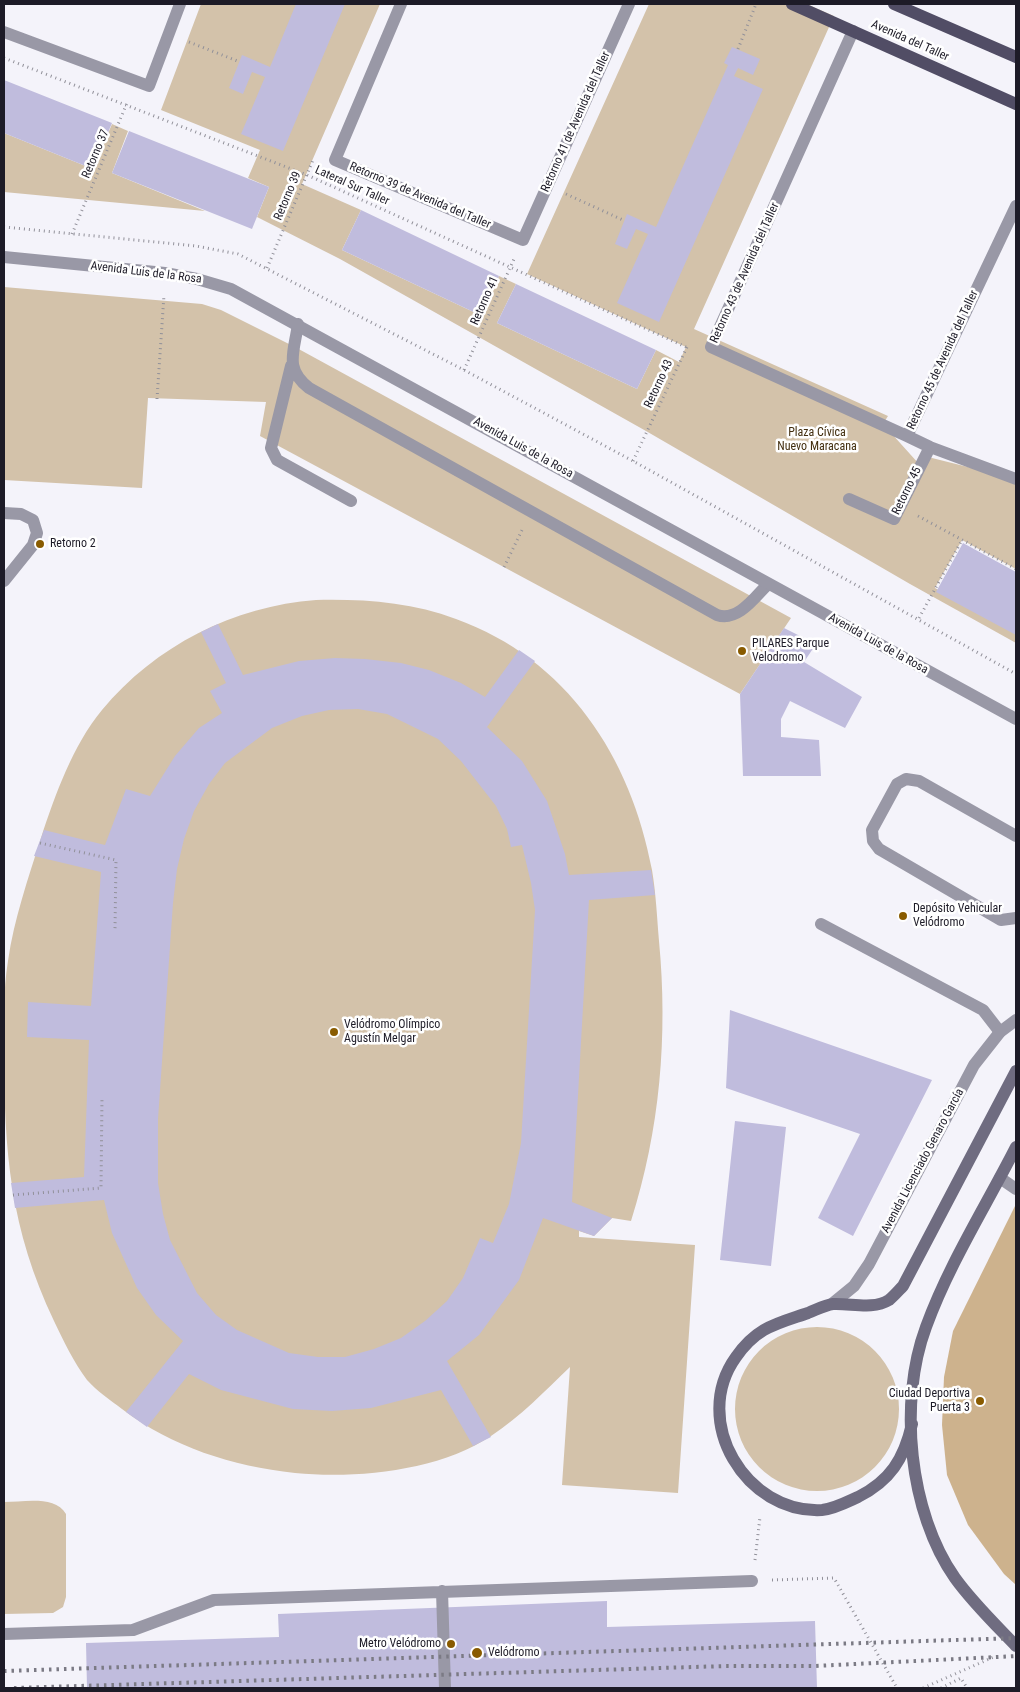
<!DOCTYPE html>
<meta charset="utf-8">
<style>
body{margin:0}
#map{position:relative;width:1020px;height:1692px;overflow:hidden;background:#f4f3fa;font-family:"Roboto Condensed",sans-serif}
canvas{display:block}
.frame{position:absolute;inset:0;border:5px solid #1d1b27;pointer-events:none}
</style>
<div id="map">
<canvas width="1020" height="1692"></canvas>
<div class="frame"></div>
</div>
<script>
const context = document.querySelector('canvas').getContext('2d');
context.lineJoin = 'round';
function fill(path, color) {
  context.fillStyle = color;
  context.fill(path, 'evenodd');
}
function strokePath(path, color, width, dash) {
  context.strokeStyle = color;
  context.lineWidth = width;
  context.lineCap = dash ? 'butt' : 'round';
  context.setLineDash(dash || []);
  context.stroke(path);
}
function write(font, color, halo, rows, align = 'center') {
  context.font = font + ' "Roboto Condensed",sans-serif';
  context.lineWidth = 5;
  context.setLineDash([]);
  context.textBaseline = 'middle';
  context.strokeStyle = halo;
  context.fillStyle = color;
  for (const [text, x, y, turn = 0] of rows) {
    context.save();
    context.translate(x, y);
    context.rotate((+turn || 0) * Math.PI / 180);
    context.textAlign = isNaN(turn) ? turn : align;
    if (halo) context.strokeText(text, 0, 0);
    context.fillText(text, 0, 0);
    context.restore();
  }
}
const green = new Path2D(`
 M201 4H380L302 184 361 210 342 250 480 315 499 276 516 284 497 323 637 389 656 350 679 362 686 347 527 274 649 4H807L834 16 694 329 888 416 883 424 919 464 924 456 1016 479V569L962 540 935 588 1016 632V643L910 584 646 431 340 259 257 217 269 187 248 178 260 150 161 110Z
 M112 124 128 131 112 173 205 211 4 192V133L93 169Z
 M4 287 202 304 221 310 295 347 791 618 740 694 260 436 266 402 148 398 142 488 4 480Z
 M316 600C363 599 411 602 456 619 567 659 631 757 652 870 656 894 657 917 659 941 668 1036 660 1130 631 1221L612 1218 594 1236 579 1231V1237L695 1245 678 1493 562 1485 570 1367C545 1391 520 1417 491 1436 439 1471 356 1479 295 1473 232 1466 172 1447 122 1409 110 1400 97 1391 87 1380 74 1363 63 1340 54 1321 10 1229 4 1151 4 1051 4 1021 3 991 8 961 14 919 28 879 41 838 55 795 73 745 102 710 155 646 234 606 316 600Z
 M735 1409a82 82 0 1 1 164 0a82 82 0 1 1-164 0Z
 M4 1502C24 1502 55 1495 66 1514V1597L63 1607 53 1613 4 1614Z`);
const forest = new Path2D(`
 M1015 1206H1016V1585L1004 1574 968 1525 947 1475 942 1425 944 1377 953 1331Z`);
const building = new Path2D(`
 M296 4H345L283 151 241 134 265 77 252 72 243 94 229 88 242 55 270 67Z
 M732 47 760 59 753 75 738 68 734 76 763 89 659 322 617 303 648 234 636 229 627 249 615 244 627 214 656 227 728 65 724 63Z
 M4 80 112 123 93 169 4 133Z
 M129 131 269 187 252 229 112 173Z
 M361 210 499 276 480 315 342 250Z
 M516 284 656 350 637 389 497 323Z
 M963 543 1016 572V635L936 592Z
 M218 624 243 675 299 661 335 658 365 659 401 663 429 670 461 683 485 697 519 650 535 661 487 727 522 761 547 801 565 854 569 875 651 870 655 895 589 900 572 1202 612 1218 594 1236 543 1218 519 1280 479 1335 447 1361 491 1437 473 1446 441 1390 371 1408 332 1411 293 1409 221 1390 189 1374 147 1427 126 1412 183 1341 156 1315 137 1288 112 1233 104 1200 15 1208 11 1183 84 1177 89 1040 27 1037 28 1002 91 1006 101 872 34 856 44 830 105 845 126 789 150 796 175 756 199 728 222 713 210 691 226 683 201 632ZM358 709 387 714 438 739 461 761 496 806 507 829 511 847 522 845 531 883 535 910 521 1143 509 1204 493 1243 480 1238 463 1278 447 1301 425 1321 401 1338 374 1349 345 1357H318L289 1353 237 1330 216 1315 197 1293 170 1240 163 1214 158 1183V1119L173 903 177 869 184 839 194 811 209 784 225 763 272 728 302 716 329 710Z
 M784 628 816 644 804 662 862 697 845 728 790 701 781 719V737L819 740 821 776H743L740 694Z
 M730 1010 932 1080 853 1236 818 1218 860 1134 726 1088Z
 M735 1121 786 1127 771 1266 720 1260Z
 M607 1601V1627L815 1621 817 1688H87L86 1643 279 1637 278 1614Z`);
const path = new Path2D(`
 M189 42 240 62
 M738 49 756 4
 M4 58 307 175 686 347
 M566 194 625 221
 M4 227 196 246 238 254 464 370 633 461 1016 674
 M72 234 127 103
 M267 268 313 160
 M464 370 514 259
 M157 399 164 295
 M633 461 687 347
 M918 516 1016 569
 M504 567 522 530
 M919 618 962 540
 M40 843 116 860 115 930
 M13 1195 101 1188 102 1097
 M755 1560 760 1517
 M772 1580 834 1578 897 1688
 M923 1688 996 1656
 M941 1688 961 1678 967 1688`);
const lane = new Path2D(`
 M298 324C294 353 284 368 309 388L717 615C738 622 755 597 768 584
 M291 366 271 448 277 460 351 501
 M4 513 21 514 33 520 37 533 33 545 4 581
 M1016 836 919 781 906 779 897 784 872 830 873 841 879 849 1001 920 1016 918
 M821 924 983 1010 1000 1032
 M1000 1178 1016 1189`);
const street = new Path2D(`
 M401 4 335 160 523 240 629 4
 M853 31 711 347 907 436
 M4 32 149 86 180 4
 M1016 206 907 436 930 447 1016 479
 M4 257 165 273 197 279 231 289 1016 719
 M849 499 894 519 930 447
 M832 1304 854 1286 869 1264 974 1065 1000 1032 1016 1020
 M442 1591 445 1688
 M4 1634 133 1630 214 1600 752 1581`);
const secondary = new Path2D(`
 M1016 1147C986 1206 949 1264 926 1327 898 1402 909 1513 955 1578 973 1603 995 1624 1016 1646
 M912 1424C904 1459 890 1481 858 1497 847 1502 834 1509 822 1510 746 1514 690 1421 736 1357 757 1327 776 1324 808 1313 816 1310 825 1305 833 1304 851 1303 873 1310 889 1300 894 1296 899 1290 903 1286L1016 1071`);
const primary = new Path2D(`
 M792 4 1016 104
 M894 4 1016 57`);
const rail = new Path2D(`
 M4 1671 1016 1638
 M14 1688 726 1666H816L1016 1656`);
const markers = [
 [40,544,5,"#895b00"],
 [742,651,5,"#895b00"],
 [903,916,5,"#895b00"],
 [334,1032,5,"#895b00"],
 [980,1401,5,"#895b00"],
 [451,1644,5,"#895b00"],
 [477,1653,6,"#895b00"]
];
const streetNames = [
 ["Avenida del Taller",910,41,24],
 ["Retorno 41 de Avenida del Taller",576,122,-66],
 ["Retorno 37",96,154,-67],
 ["Lateral Sur Taller",352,186,24],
 ["Retorno 39",288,196,-67],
 ["Retorno 39 de Avenida del Taller",420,196,23],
 ["Avenida Luis de la Rosa",146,273,7],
 ["Retorno 43 de Avenida del Taller",745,273,-66],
 ["Retorno 41",485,301,-66],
 ["Retorno 45 de Avenida del Taller",943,360,-65],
 ["Retorno 43",659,384,-65],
 ["Avenida Luis de la Rosa",523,448,29],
 ["Retorno 45",907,491,-64],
 ["Avenida Luis de la Rosa",878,644,29],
 ["Avenida Licenciado Genaro García",923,1161,-62]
];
const parkNames = [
 ["Plaza Cívica",817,433],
 ["Nuevo Maracana",817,447]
];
const poiNames = [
 ["Retorno 2",50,544],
 ["PILARES Parque",752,644],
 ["Velodromo",752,658],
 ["Depósito Vehicular",913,909],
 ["Velódromo",913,923],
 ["Velódromo Olímpico",344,1025],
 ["Agustín Melgar",344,1039],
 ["Ciudad Deportiva",970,1394,"right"],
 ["Puerta 3",970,1408,"right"],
 ["Metro Velódromo",441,1644,"right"],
 ["Velódromo",488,1653]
];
fill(green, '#d3c2aa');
fill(forest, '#cdb28d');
fill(building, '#c0bcdd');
strokePath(path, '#919099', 3, [1, 4]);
strokePath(lane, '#9998a6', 12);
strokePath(street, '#9998a6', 12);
strokePath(secondary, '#6f6c80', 12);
strokePath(primary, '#514d65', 12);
strokePath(rail, '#7b7a84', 4, [2.5, 5]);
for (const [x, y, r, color] of markers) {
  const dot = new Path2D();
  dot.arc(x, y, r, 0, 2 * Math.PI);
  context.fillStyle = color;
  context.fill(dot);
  strokePath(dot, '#fff', 2);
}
write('12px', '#1d1b27', '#fff', streetNames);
write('12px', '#412d0e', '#fff', parkNames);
write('12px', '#1d1b27', '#fff', poiNames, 'left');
</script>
